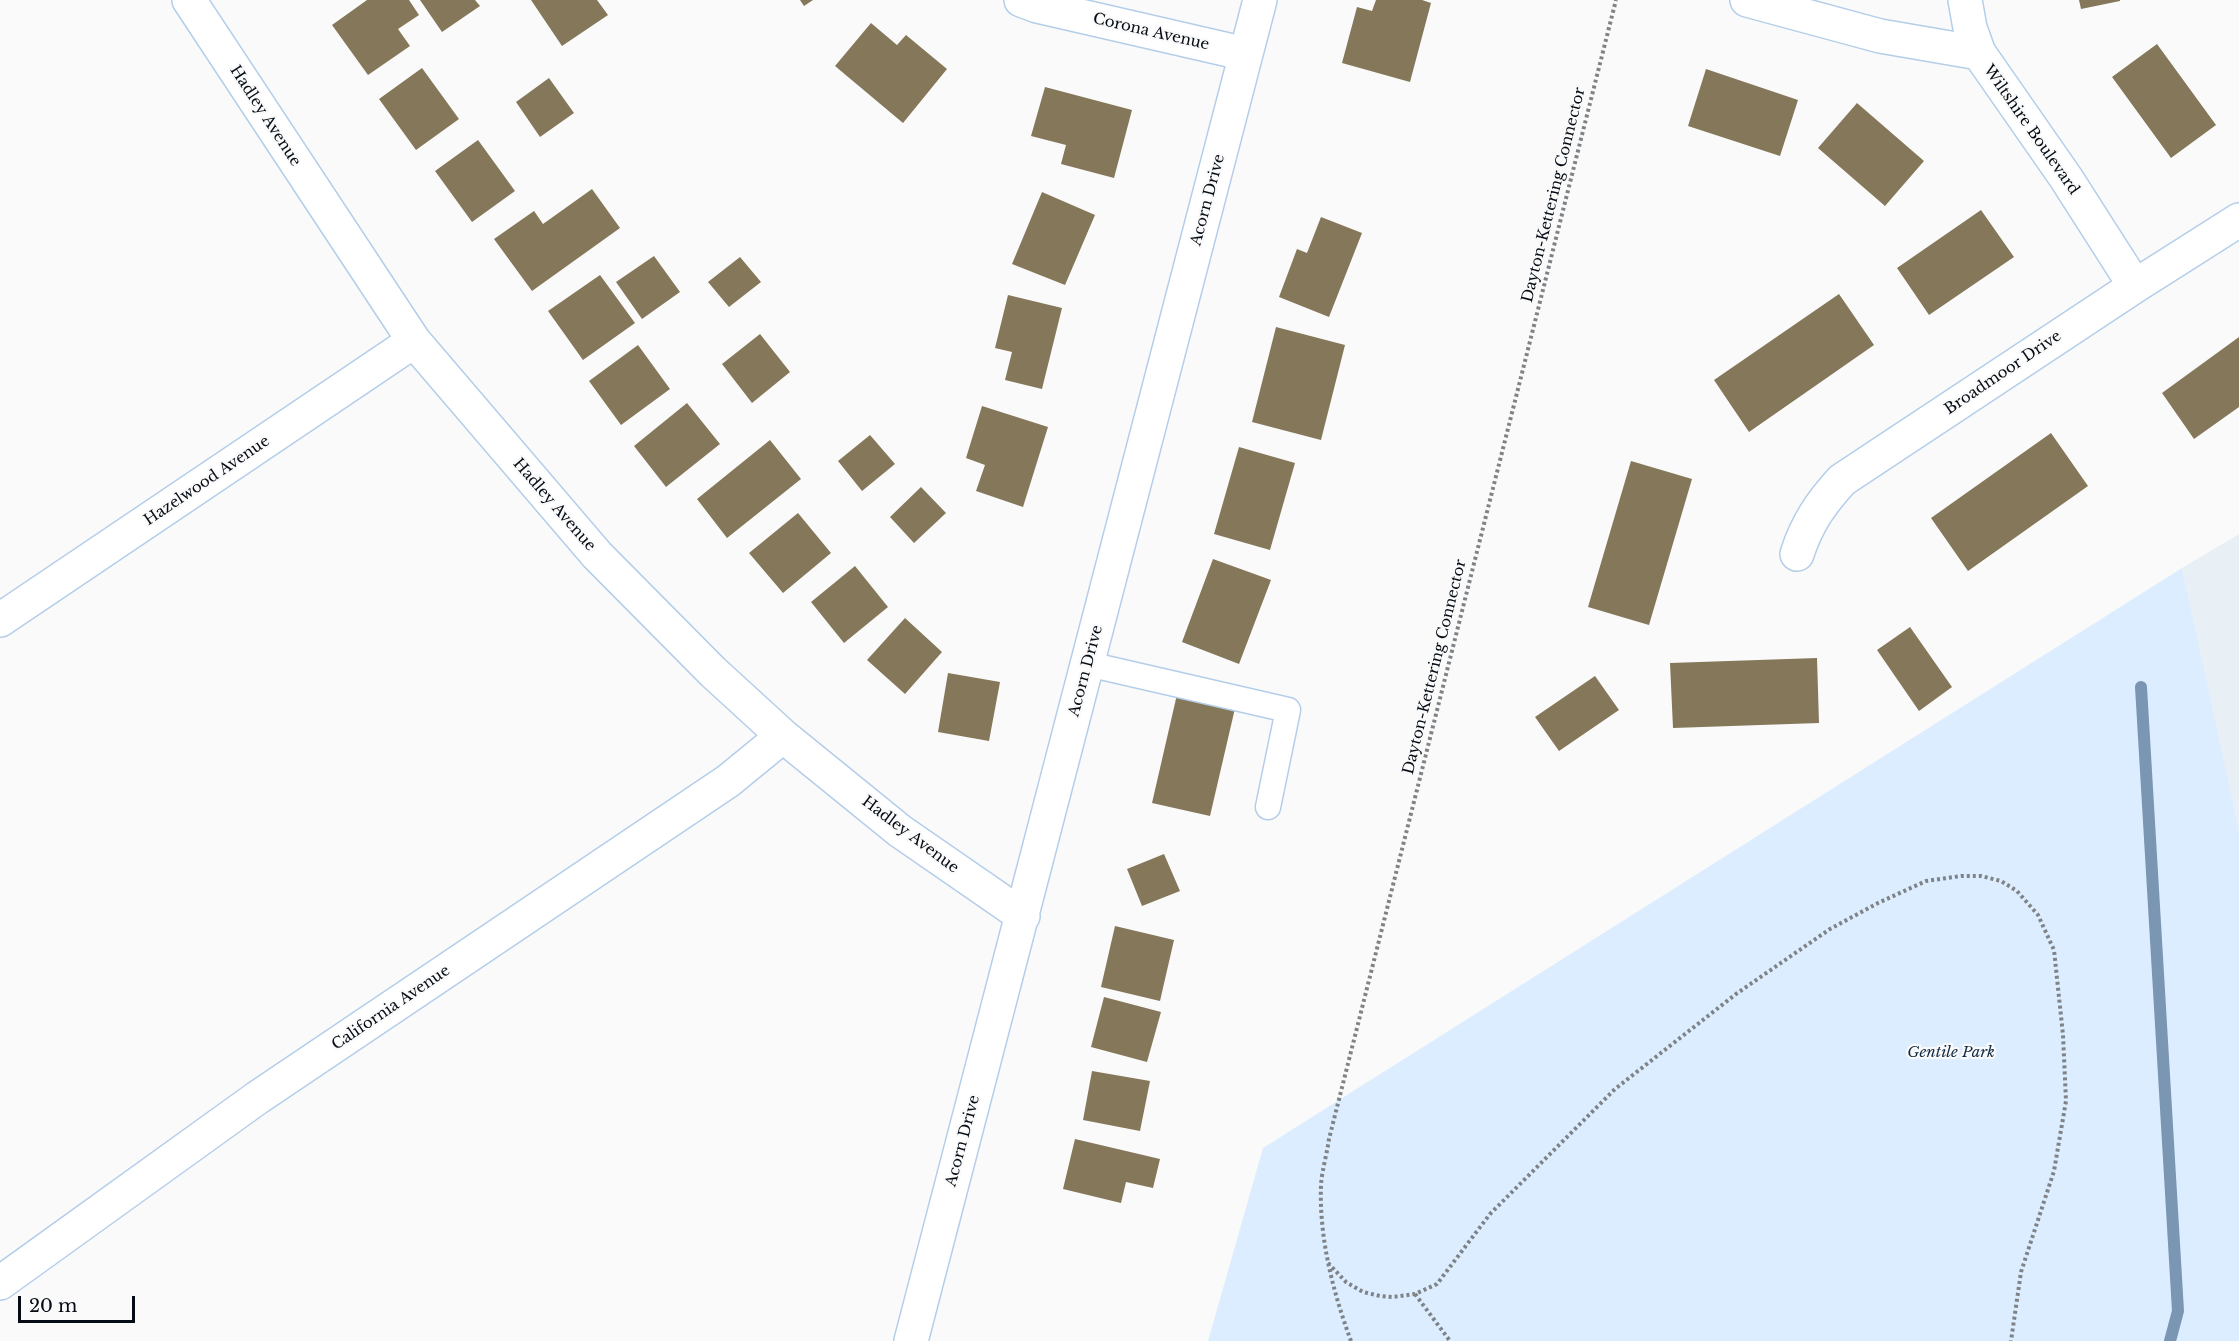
<!DOCTYPE html>
<style>
body{margin:0}
#map{position:relative;width:2239px;height:1341px;overflow:hidden;background:#fafafa;font-family:"Libre Baskerville",serif}
canvas{display:block}
.scale{position:absolute;left:18px;top:1296px;width:117px;height:27px;box-sizing:border-box;border:3px solid #050c15;border-top:0;padding-left:8px;font-size:18px;line-height:21px;white-space:nowrap;color:#050c15;-webkit-text-stroke:4px #fafafa;paint-order:stroke}
</style>
<div id="map">
<canvas width="2239" height="1341"></canvas>
<div class="scale">20 m</div>
</div>
<script>
const context = document.querySelector('canvas').getContext('2d');
context.lineJoin = 'round';
function fill(path, color) {
  context.fillStyle = color;
  context.fill(path, 'evenodd');
}
function strokePath(path, color, width, dash) {
  context.strokeStyle = color;
  context.lineWidth = width;
  context.lineCap = dash ? 'butt' : 'round';
  context.setLineDash(dash || []);
  context.stroke(path);
}
function write(font, color, halo, rows, align = 'center') {
  context.font = font + ' "Libre Baskerville",serif';
  context.lineWidth = 4.5;
  context.setLineDash([]);
  context.textBaseline = 'middle';
  context.strokeStyle = halo;
  context.fillStyle = color;
  for (const [text, x, y, turn = 0] of rows) {
    context.save();
    context.translate(x, y);
    context.rotate((+turn || 0) * Math.PI / 180);
    context.textAlign = isNaN(turn) ? turn : align;
    if (halo) context.strokeText(text, 0, 0);
    context.fillText(text, 0, 0);
    context.restore();
  }
}
const built = new Path2D(`
 M2239 534V841L2182 568Z`);
const green = new Path2D(`
 M2182 568 2239 832V1341H1208L1263 1148Z`);
const stream = new Path2D(`
 M2141 687 2178 1311 2170 1341`);
const building = new Path2D(`
 M367 0H409L419 15 398 29 410 46 368 75 332 25Z
 M420 0H475L480 6 442 32Z
 M531 0H597L608 15 562 46Z
 M800 0H813L804 6Z
 M1376 0H1422L1431 3 1410 82 1342 63 1357 7 1372 11Z
 M2079 0H2120V1L2081 9Z
 M871 23 897 45 906 35 947 69 903 123 835 66Z
 M2157 44 2216 125 2171 158 2112 77Z
 M422 68 459 119 416 150 379 99Z
 M1706 69 1798 100 1780 156 1688 126Z
 M549 78 574 113 540 137 516 102Z
 M1045 87 1132 110 1114 178 1061 164 1066 145 1031 136Z
 M1857 103 1924 161 1885 206 1818 148Z
 M478 140 515 191 472 222 435 171Z
 M592 189 620 228 532 291 494 239 534 211 543 224Z
 M1042 192 1095 215 1065 285 1012 264Z
 M1981 210 2014 257 1929 315 1897 268Z
 M1321 217 1362 233 1329 317 1279 297 1297 249 1307 253Z
 M654 256 680 292 642 319 616 282Z
 M740 257 761 282 729 307 708 282Z
 M600 275 635 323 583 360 548 311Z
 M1839 294 1874 345 1749 432 1714 380Z
 M1008 295 1062 308 1042 389 1005 380 1012 352 995 348Z
 M1276 327 1345 345 1321 440 1252 422Z
 M760 334 790 372 752 403 722 364Z
 M2239 337V407L2194 439 2162 393Z
 M638 345 670 389 621 425 589 381Z
 M687 403 720 444 666 487 634 446Z
 M982 406 1048 427 1023 507 976 491 985 465 966 458Z
 M2051 433 2088 486 1968 571 1931 518Z
 M870 435 895 464 862 491 838 461Z
 M770 440 801 479 727 538 697 499Z
 M1239 447 1295 463 1270 550 1214 534Z
 M1631 461 1692 479 1649 625 1588 607Z
 M921 487 946 513 914 543 890 517Z
 M798 513 831 553 783 593 749 553Z
 M1213 559 1271 580 1239 664 1182 642Z
 M855 566 888 607 844 643 811 602Z
 M905 618 942 652 905 694 867 660Z
 M1910 627 1952 687 1919 711 1877 650Z
 M1817 658 1819 723 1673 728 1670 663Z
 M948 673 1000 682 989 741 938 732Z
 M1595 676 1619 710 1559 751 1535 717Z
 M1178 690 1236 704 1210 816 1152 803Z
 M1164 854 1180 891 1142 906 1127 869Z
 M1115 926 1174 940 1160 1001 1101 987Z
 M1104 997 1161 1012 1147 1062 1091 1047Z
 M1092 1071 1150 1081 1140 1131 1083 1120Z
 M1075 1139 1160 1159 1153 1188 1126 1182 1121 1203 1063 1189Z`);
const path = new Path2D(`
 M1328 1263 1346 1282 1363 1292 1380 1296 1393 1297 1415 1294 1437 1284 1490 1214 1615 1089 1736 994 1830 929 1878 903 1926 881 1961 876H1981L2001 881 2017 891 2038 915 2054 950 2063 1035 2066 1101 2054 1171 2021 1272 2011 1341
 M1415 1294 1450 1341
 M1351 1341C1333 1292 1319 1238 1321 1185 1322 1170 1327 1154 1329 1139L1616 0`);
const service = new Path2D(`
 M1088 664 1288 710 1268 807`);
const minor = new Path2D(`
 M189 0 414 341 597 555 713 672 783 736 900 831 1023 916
 M1021 0 1037 6 1246 54
 M1747 0 1880 36 1979 53 2066 178 2135 286
 M1965 0 1970 28 1979 53
 M1797 554C1807 523 1821 503 1842 480L2135 286 2239 220
 M0 620 414 341
 M0 1283 257 1098 728 781 783 736
 M911 1341 1260 0`);
const streetNames = [
 ["Corona Avenue",1151,32,13],
 ["Hadley Avenue",265,116,57],
 ["Wiltshire Boulevard",2031,130,55],
 ["Dayton-Kettering Connector",1554,195,-76],
 ["Acorn Drive",1208,200,-75],
 ["Broadmoor Drive",2003,373,-34],
 ["Hazelwood Avenue",207,481,-34],
 ["Hadley Avenue",554,505,49],
 ["Dayton-Kettering Connector",1435,667,-76],
 ["Acorn Drive",1086,671,-75],
 ["Hadley Avenue",910,835,37],
 ["California Avenue",391,1008,-34],
 ["Acorn Drive",963,1141,-75]
];
const parkNames = [
 ["Gentile Park",1951,1053]
];
fill(built, '#e8eff5');
fill(green, '#dbedff');
strokePath(stream, '#7b96b2', 12);
fill(building, '#857759');
strokePath(service, '#b4cee9', 27);
strokePath(minor, '#b4cee9', 36);
strokePath(path, '#7f8387', 4, [3, 3]);
strokePath(service, '#fff', 24);
strokePath(minor, '#fff', 33);
write('15px', '#050c15', '#fafafa', streetNames);
write('italic 15px', '#112b44', '#fafafa', parkNames);
</script>
